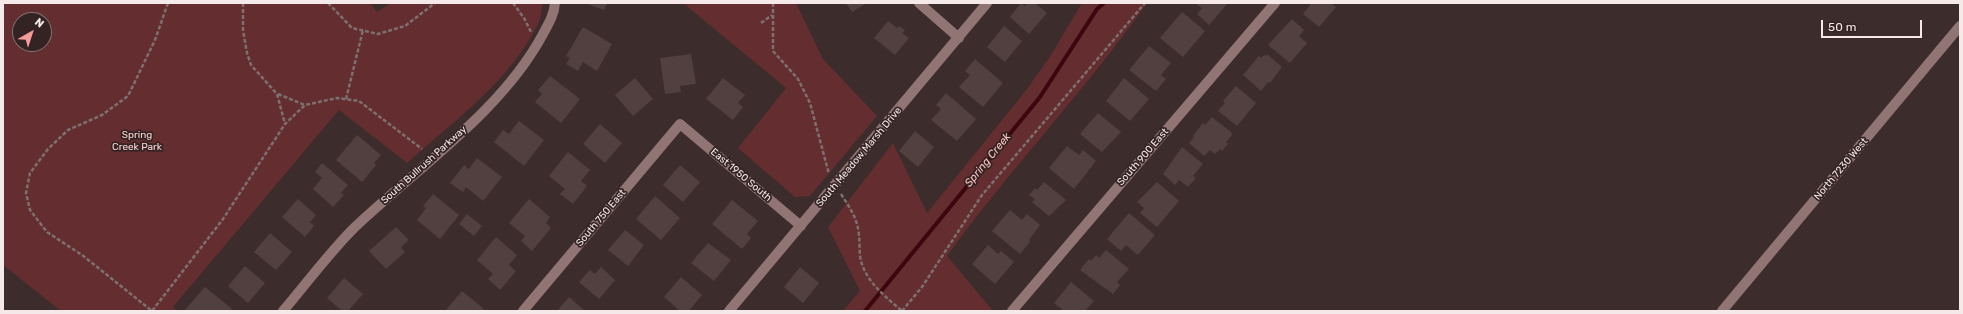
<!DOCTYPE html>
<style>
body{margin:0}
#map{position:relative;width:1963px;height:314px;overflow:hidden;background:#3d2c2c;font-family:Rubik,sans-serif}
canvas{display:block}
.frame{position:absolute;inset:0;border:4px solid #f5eae9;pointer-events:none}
.north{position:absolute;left:12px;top:12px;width:40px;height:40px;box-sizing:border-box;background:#332322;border:1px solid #817372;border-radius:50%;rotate:39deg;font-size:11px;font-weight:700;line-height:16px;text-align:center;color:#f5eae9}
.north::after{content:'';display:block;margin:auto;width:14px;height:18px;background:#f59b9c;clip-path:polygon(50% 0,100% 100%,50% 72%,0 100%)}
.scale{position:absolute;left:1821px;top:20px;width:101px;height:18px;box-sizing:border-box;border:2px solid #f5eae9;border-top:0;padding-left:5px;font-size:12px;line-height:14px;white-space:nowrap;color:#f5eae9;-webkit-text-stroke:3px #332322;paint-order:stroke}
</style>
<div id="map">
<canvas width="1963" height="314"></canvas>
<div class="frame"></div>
<div class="north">N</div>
<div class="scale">50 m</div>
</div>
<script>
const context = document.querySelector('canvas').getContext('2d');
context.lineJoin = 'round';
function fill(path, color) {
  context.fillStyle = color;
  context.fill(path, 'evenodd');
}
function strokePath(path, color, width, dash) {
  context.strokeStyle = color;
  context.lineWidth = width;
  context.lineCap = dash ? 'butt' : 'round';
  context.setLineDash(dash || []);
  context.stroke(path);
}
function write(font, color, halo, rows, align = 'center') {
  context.font = font + ' Rubik,sans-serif';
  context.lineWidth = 3.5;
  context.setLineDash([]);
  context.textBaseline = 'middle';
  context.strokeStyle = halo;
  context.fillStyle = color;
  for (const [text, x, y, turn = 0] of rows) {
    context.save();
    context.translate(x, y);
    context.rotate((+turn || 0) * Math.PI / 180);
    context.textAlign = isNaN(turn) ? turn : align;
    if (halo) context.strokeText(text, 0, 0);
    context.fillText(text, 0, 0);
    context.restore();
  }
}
const green = new Path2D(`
 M3 3H370L377 12 391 3H543C541 10 541 18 538 24 510 81 454 121 407 163L339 110 173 307 177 311H61L3 265ZM20 20H44V44H20Z
 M683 3H796L823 59 877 116 810 196 795 197 738 148 786 88Z
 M1082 3H1147C1085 91 1010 169 947 256L993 311H843L860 291 828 227 893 143 927 213 1027 89 1051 55Z`);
const stream = new Path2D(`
 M865 311 1040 97 1097 9 1104 3`);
const building = new Path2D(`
 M585 3H607L604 10Z
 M846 3H867L852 12Z
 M1021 3 1025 6 1027 3H1035L1047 13 1029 34 1010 17Z
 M1195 3H1228L1209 25 1197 14 1202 8Z
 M1309 3H1331L1336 7 1319 27 1303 14 1311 4Z
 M1182 12 1205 31 1183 57 1160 38Z
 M1292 19 1304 30 1299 36 1307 43 1290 63 1268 45Z
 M888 21 897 28 899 26 905 30 902 33 909 38 895 55 874 38Z
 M1004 26 1022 41 1005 62 987 47Z
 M583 27 612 44 597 71 583 62 578 71 566 64 570 58 566 56Z
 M1149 46 1171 63 1161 75 1166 79 1156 91 1129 70Z
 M691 54 696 84 680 86 681 92 665 94 660 58Z
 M1267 54 1282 67 1270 83 1268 82 1261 91 1243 75 1259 56 1261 58 1264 55 1266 56Z
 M975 59 1003 83 983 107 959 87 970 75 965 71Z
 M550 76 580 99 561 123 535 102 542 94 538 90Z
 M635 78 653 99 633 116 615 95Z
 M723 78 745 95 738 103 743 107 733 120 706 99Z
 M1124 78 1149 99 1130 121 1106 101Z
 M1236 86 1256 103 1237 126 1218 111 1225 103 1223 101Z
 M946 93 976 119 957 141 931 120 941 109 936 105Z
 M1098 113 1121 132 1102 152 1080 134Z
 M1212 117 1231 132 1232 135 1226 142 1228 144 1222 151 1220 149 1215 154 1210 150 1204 156 1189 143 1194 137 1193 136 1203 123 1205 125Z
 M519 121 544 140 524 166 494 142 503 130 509 134Z
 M600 124 622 143 605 163 583 144Z
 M915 131 934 147 918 167 899 151Z
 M357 135 381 155 374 163 376 165 362 182 336 160Z
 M1067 146 1079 155 1083 150 1096 161 1074 189 1049 168Z
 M1182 147 1203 164 1193 176 1196 178 1188 187 1179 180 1175 185 1163 174Z
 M568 152 590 170 581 181 587 186 573 204 560 194 565 189 549 176Z
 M477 158 502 177 483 201 466 187 463 192 450 183 464 165 469 169Z
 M322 163 348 185 341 193 344 195 333 207 313 189 322 178 315 172Z
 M680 165 700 182 683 202 663 185Z
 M1044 182 1066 200 1049 216 1032 202 1035 199 1029 195 1035 188 1037 190Z
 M1157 182 1179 201 1157 227 1140 213 1144 208 1137 202Z
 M433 194 459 215 440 239 417 220 426 208 423 206Z
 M655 196 680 218 661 240 636 219Z
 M298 199 316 215 310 222 314 226 305 237 282 217Z
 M529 199 550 217 546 223 551 228 532 251 521 241 525 236 509 223Z
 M732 200 758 221 747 234 751 238 742 249 712 224Z
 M1010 210 1022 220 1027 214 1040 225 1029 240 1030 242 1020 254 992 231Z
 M1129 213 1155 235 1138 255 1126 245 1121 251 1107 239Z
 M467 214 482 226 474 236 459 224Z
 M396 227 409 240 401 247 405 252 386 269 369 251Z
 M625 230 644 245 628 266 608 250Z
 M270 233 292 252 276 270 254 252Z
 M496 237 517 255 509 265 516 271 500 290 488 279 493 274 477 260Z
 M708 243 731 260 714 281 691 263Z
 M988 245 998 254 1001 251 1014 262 995 284 972 264Z
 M1106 250 1129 269 1117 282 1120 285 1113 294 1080 270 1089 259 1091 261 1096 255 1099 258Z
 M245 266 265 283 248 303 228 286Z
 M601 267 615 280 599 299 579 282 590 270 595 274Z
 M800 267 819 283 803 303 784 287Z
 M681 277 702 295 689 311H680L664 297Z
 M344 278 363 294 348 311H342L327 298Z
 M1071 282 1094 301 1085 311H1064L1054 303Z
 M205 287 232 309 230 311H184Z
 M462 291 484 309 482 311 446 310Z
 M569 297 585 311H557Z`);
const path = new Path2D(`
 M168 3 155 40 128 96 102 115 68 130 48 149 30 173 26 193 30 210 47 232 82 255 152 311 223 219 285 124 305 105 337 98 359 101 422 149
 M243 3V30L247 53 251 65 277 94 285 124
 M328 3 352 28 378 34 405 26 435 3
 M513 3 524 18 531 32
 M773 3V51L798 79 810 103 829 174
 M761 23 772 15
 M278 94 305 105
 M346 99 363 30
 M841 194C850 208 858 219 859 236 860 244 859 254 861 261 867 283 886 297 902 311
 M902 311 922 287 982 195 1145 3`);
const minor = new Path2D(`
 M919 3 959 38
 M283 311C306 284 329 253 354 228 417 168 502 111 543 34 549 23 554 15 555 3
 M523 311 680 124 801 226
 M729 311 987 3
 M1012 311 1275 3
 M1722 311 1960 26`);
const parkNames = [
 ["Spring",137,135],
 ["Creek Park",137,147]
];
const streetNames = [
 ["South Meadow Marsh Drive",859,157,-50],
 ["South 900 East",1143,157,-49],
 ["South Bullrush Parkway",424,165,-42],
 ["North 7230 West",1841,169,-50],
 ["East 1950 South",741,175,40],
 ["South 750 East",601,218,-50]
];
const waterNames = [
 ["Spring Creek",988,160,-51]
];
fill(green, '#642d2f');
strokePath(stream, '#3c060e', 4);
fill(building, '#524040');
strokePath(path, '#7e706f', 2.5, [4, 2]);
strokePath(minor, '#917474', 10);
write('10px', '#fdd5d4', '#332322', parkNames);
write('10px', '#f5eae9', '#332322', streetNames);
write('italic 11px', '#fdc3c3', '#332322', waterNames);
</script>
